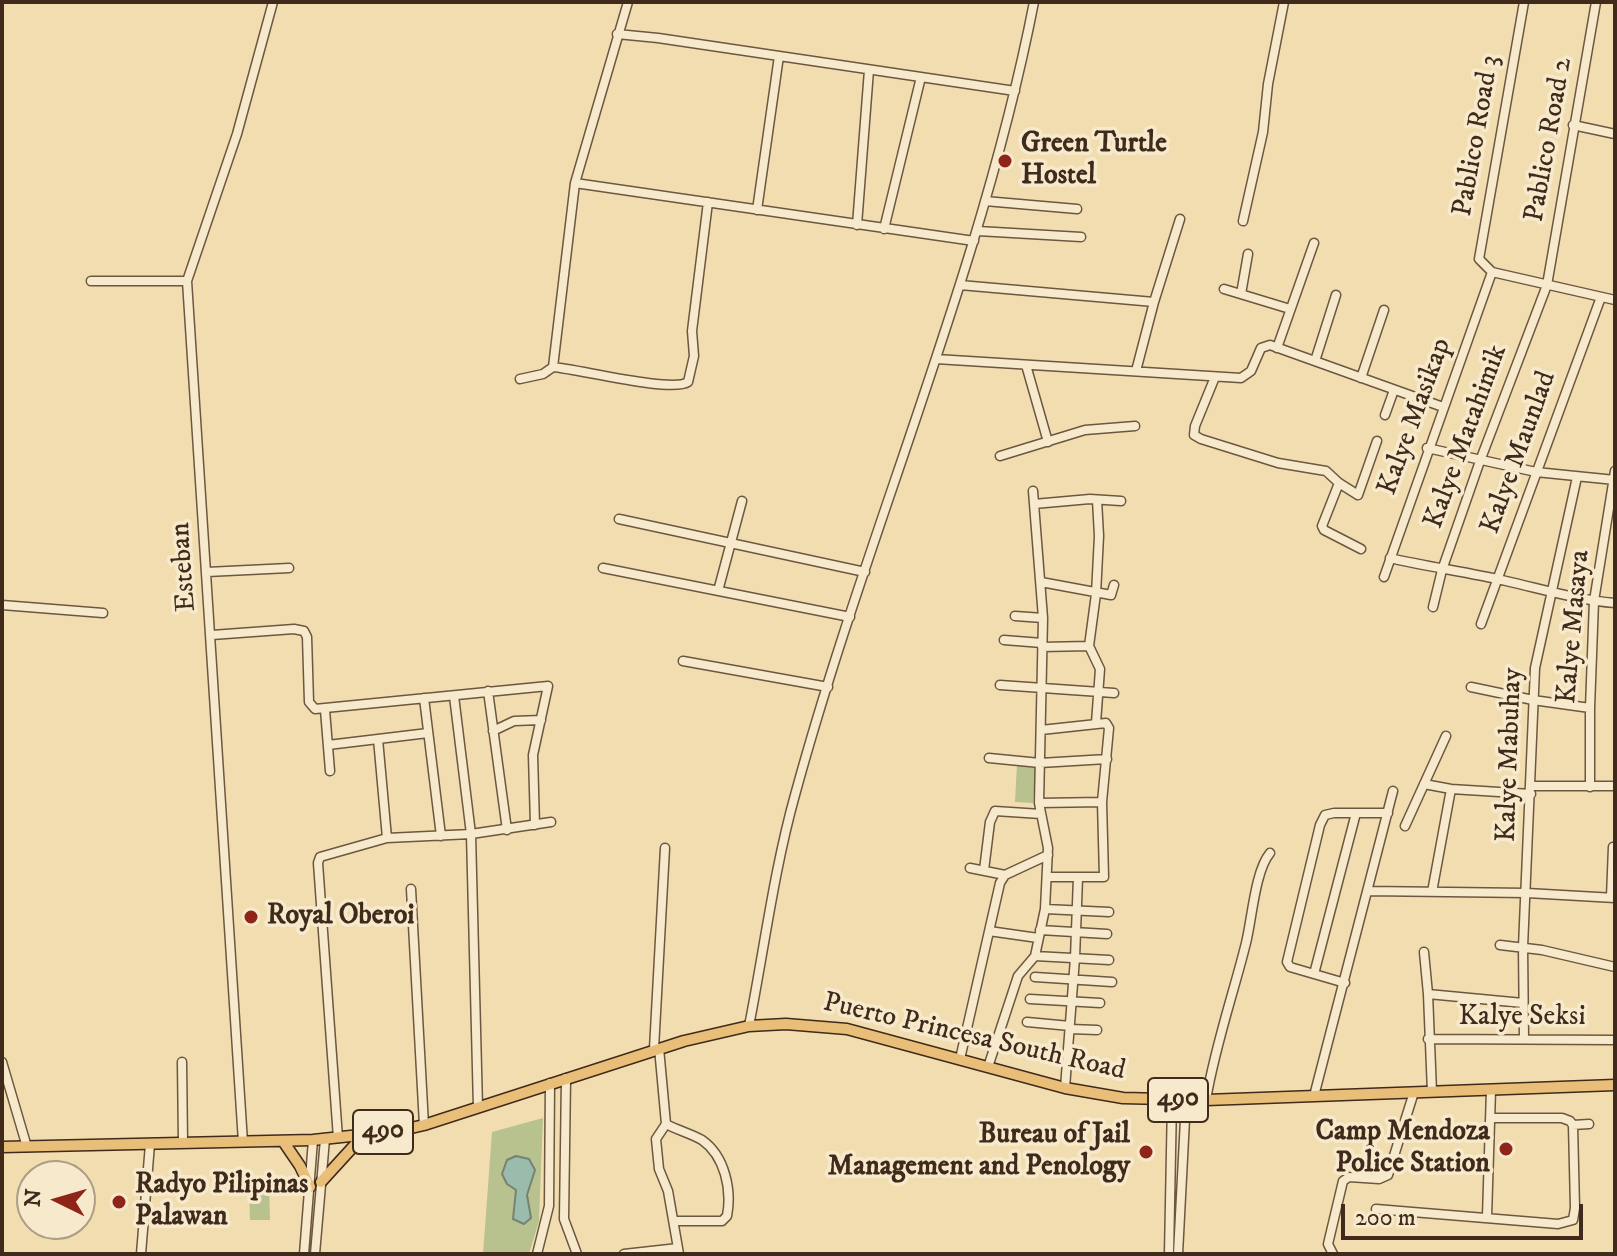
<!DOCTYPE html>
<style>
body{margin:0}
#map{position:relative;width:1617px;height:1256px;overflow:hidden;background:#f2ddb0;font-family:"IM FELL DW Pica",serif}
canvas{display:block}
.frame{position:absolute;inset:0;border:4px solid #3f2a1b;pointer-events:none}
.north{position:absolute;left:16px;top:1160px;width:80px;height:80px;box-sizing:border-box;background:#f7e9cc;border:2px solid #ad9d85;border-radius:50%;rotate:275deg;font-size:22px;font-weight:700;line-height:32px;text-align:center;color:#3f2a1b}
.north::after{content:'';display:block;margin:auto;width:28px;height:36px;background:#8f2418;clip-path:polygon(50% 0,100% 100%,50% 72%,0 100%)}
.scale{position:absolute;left:1341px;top:1204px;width:242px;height:36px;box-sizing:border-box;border:4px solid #3f2a1b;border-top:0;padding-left:10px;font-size:24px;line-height:28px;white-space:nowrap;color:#3f2a1b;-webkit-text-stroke:6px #f7e9cc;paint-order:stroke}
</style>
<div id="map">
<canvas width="1617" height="1256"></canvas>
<div class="frame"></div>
<div class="north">N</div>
<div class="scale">200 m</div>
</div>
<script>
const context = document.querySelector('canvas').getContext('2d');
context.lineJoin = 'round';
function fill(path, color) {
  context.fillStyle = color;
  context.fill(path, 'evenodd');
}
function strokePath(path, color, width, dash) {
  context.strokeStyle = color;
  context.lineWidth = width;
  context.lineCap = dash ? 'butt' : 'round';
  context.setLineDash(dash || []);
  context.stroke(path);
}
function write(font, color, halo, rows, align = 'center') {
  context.font = font + ' "IM FELL DW Pica",serif';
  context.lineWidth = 7;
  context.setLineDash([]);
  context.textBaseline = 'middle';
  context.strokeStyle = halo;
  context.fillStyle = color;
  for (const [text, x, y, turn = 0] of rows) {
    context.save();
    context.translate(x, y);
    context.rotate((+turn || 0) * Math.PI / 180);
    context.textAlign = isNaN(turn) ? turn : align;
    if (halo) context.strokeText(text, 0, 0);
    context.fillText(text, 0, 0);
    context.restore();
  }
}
const green = new Path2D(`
 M1017 764 1036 765 1033 803 1015 802Z
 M543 1118 539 1221 529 1254H483L492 1132Z
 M249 1183H269L270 1220H250Z`);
const water = new Path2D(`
 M516 1156 529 1159 535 1170 527 1195 531 1218 524 1224 513 1219 516 1190 507 1184 502 1174 507 1160Z`);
const minor = new Path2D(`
 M628 2 575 183 553 367C578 369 672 393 688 382L694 356 692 331 708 202
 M1524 2 1479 259 1492 272 1615 300
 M617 34 658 38 1015 91
 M1573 125 1615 134
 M575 183 974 241
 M985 201 1077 209
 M757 210 779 56
 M1243 221 1263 132 1268 84 1284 2
 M857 225 869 70
 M884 229 921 77
 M978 231 1081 237
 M91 281H187
 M960 285 1154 302
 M1224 289 1290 309
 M1241 294 1248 254
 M1277 348 1314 243
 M936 359 1241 378 1251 371 1261 348 1270 345 1443 407
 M1315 361 1336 295
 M1026 365 1048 442
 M1136 371 1154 302 1180 219
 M1215 377 1195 426 1194 435 1201 439 1278 463 1326 471 1339 483 1358 495 1377 441
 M1361 378 1384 310
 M520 379 543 374 553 367
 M1385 415 1394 390
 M1427 448 1536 472 1615 480
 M1000 456 1085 430 1135 426
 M1339 483 1322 526 1324 530 1361 549
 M1034 504 1090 499 1121 501
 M619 519 865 572
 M1390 558C1429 567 1467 572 1506 581 1542 589 1578 600 1615 603
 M603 568 850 617
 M207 572 289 568
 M1384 577 1492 272
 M1041 582 1111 595 1114 585
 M718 591 742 501
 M2 605 103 613
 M1433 607 1442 570 1480 461 1547 285 1596 2
 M1015 616 1043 618
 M1481 624 1601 297
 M212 635 294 629 304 631 307 637 309 702 315 709 548 686 533 755 535 825
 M1004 640 1042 643
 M1042 647 1089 646
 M683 661 828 687
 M1000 685 1114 693
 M1471 687 1533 700 1590 708
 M488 691 507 830
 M454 696 471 834 478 1108
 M424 698 441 836
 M325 710 330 771
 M1096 723 1100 669 1089 646 1096 594 1099 536 1097 500
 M1041 730 1106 723 1109 728 1102 802 1104 877H1048
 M493 731 514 721 541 720
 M378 739 387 838
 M328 745 428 733
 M989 758 1040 763 1107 759
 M1424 784 1451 789 1531 794
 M1532 786H1615
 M1590 787V708L1594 601 1615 471
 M1039 803 1102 802
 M1405 826 1446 736
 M970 868 1005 875
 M984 870 990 822 995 811 1041 814
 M411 889 424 1125
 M1368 891 1527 893 1615 898
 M1432 892 1451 789
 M1611 897 1613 847
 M1045 909 1109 912
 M1040 930 1107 934
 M989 931 1038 938
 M1500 945 1542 950 1615 967
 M1424 952 1428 994 1432 1092
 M1035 956 1109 960
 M1314 974 1356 813
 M1035 977 1112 982
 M1345 983 1290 967 1287 962 1320 825 1325 815 1334 813H1388
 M1428 994 1523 1003
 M1030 999 1100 1003
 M1027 1022 1070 1026
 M749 1026C764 950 774 870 795 795 868 528 981 274 1034 2
 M1070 1029 1097 1030
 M1428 1039 1615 1040
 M1524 1039 1523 947 1535 668 1577 477
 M659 1048 666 1124C677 1130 692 1134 702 1140 725 1156 732 1190 727 1216L722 1221H675
 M654 1049 665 848
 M960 1059 1000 883 1005 875 1048 855
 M2 1062 27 1147
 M182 1062 183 1143
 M988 1067 1018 976 1035 956 1045 909 1048 848 1039 803 1043 618 1033 491
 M566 1078 564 1219 577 1254
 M1065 1088 1075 958 1078 877
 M1314 1096 1393 791
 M1206 1100C1215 1046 1233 995 1246 943 1252 919 1255 871 1270 853
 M1490 1118H1562L1570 1121 1573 1125 1589 1124
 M666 1124 656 1139 659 1169 668 1191 679 1254
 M338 1138 318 863 320 857 387 838 471 834 551 822
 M243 1142 187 281 237 134 273 2
 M1376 1209 1558 1224 1573 1220 1575 1208 1573 1125
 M1487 1217 1491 1090
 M141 1254 150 1144
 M304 1254 313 1140
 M315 1254 325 1139
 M537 1254 549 1206 550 1083
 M624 1254 678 1248
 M1169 1254 1172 1101
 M1178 1254 1186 1100
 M1333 1254 1328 1244 1343 1181 1349 1177 1379 1179 1388 1175 1414 1092`);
const major = new Path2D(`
 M283 1141 300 1166 310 1187
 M2 1147 313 1140 398 1131 424 1125 684 1041 749 1026 786 1024 847 1029 1065 1088 1123 1098 1206 1100 1615 1085
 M321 1182 363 1136`);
const markers = [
 [1005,161,8,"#8f2418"],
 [251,917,8,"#8f2418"],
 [1506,1149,8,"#8f2418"],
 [1146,1152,8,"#8f2418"],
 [119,1202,8,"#8f2418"]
];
const shields = [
 [1178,1100,60],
 [383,1132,60]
];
const shieldNames = [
 ["490",1178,1100],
 ["490",383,1132]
];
const streetNames = [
 ["Pablico Road 3",1478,136,-80],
 ["Pablico Road 2",1550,140,-80],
 ["Kalye Masikap",1416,417,-70],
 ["Kalye Matahimik",1467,437,-70],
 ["Kalye Maunlad",1520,453,-70],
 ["Esteban",185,567,-94],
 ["Kalye Masaya",1575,627,-85],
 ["Kalye Mabuhay",1511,755,-88],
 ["Kalye Seksi",1522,1018],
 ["Puerto Princesa South Road",974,1038,13]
];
const poiNames = [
 ["Green Turtle",1021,145],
 ["Hostel",1021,177],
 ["Royal Oberoi",267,917],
 ["Camp Mendoza",1490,1133,"right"],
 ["Police Station",1490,1165,"right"],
 ["Bureau of Jail",1130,1136,"right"],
 ["Management and Penology",1130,1168,"right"],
 ["Radyo Pilipinas",135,1186],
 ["Palawan",135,1218]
];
fill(green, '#b7c28e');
fill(water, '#9bbcac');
strokePath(water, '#768272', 2);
strokePath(minor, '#6c5740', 11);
strokePath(major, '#3f2a1b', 13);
strokePath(minor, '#f7e9cc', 8);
strokePath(major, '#e9be78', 10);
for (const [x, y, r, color] of markers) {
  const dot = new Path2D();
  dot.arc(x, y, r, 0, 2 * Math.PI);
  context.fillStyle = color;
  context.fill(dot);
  strokePath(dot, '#f7e9cc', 3);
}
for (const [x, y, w] of shields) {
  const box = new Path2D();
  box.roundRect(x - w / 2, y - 22, w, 44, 6);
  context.fillStyle = '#f7e9cc';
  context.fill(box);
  strokePath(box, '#3f2a1b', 2);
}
write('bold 26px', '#3f2a1b', null, shieldNames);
write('28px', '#3f2a1b', '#f7e9cc', streetNames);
write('bold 28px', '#3f2a1b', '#f7e9cc', poiNames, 'left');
</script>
